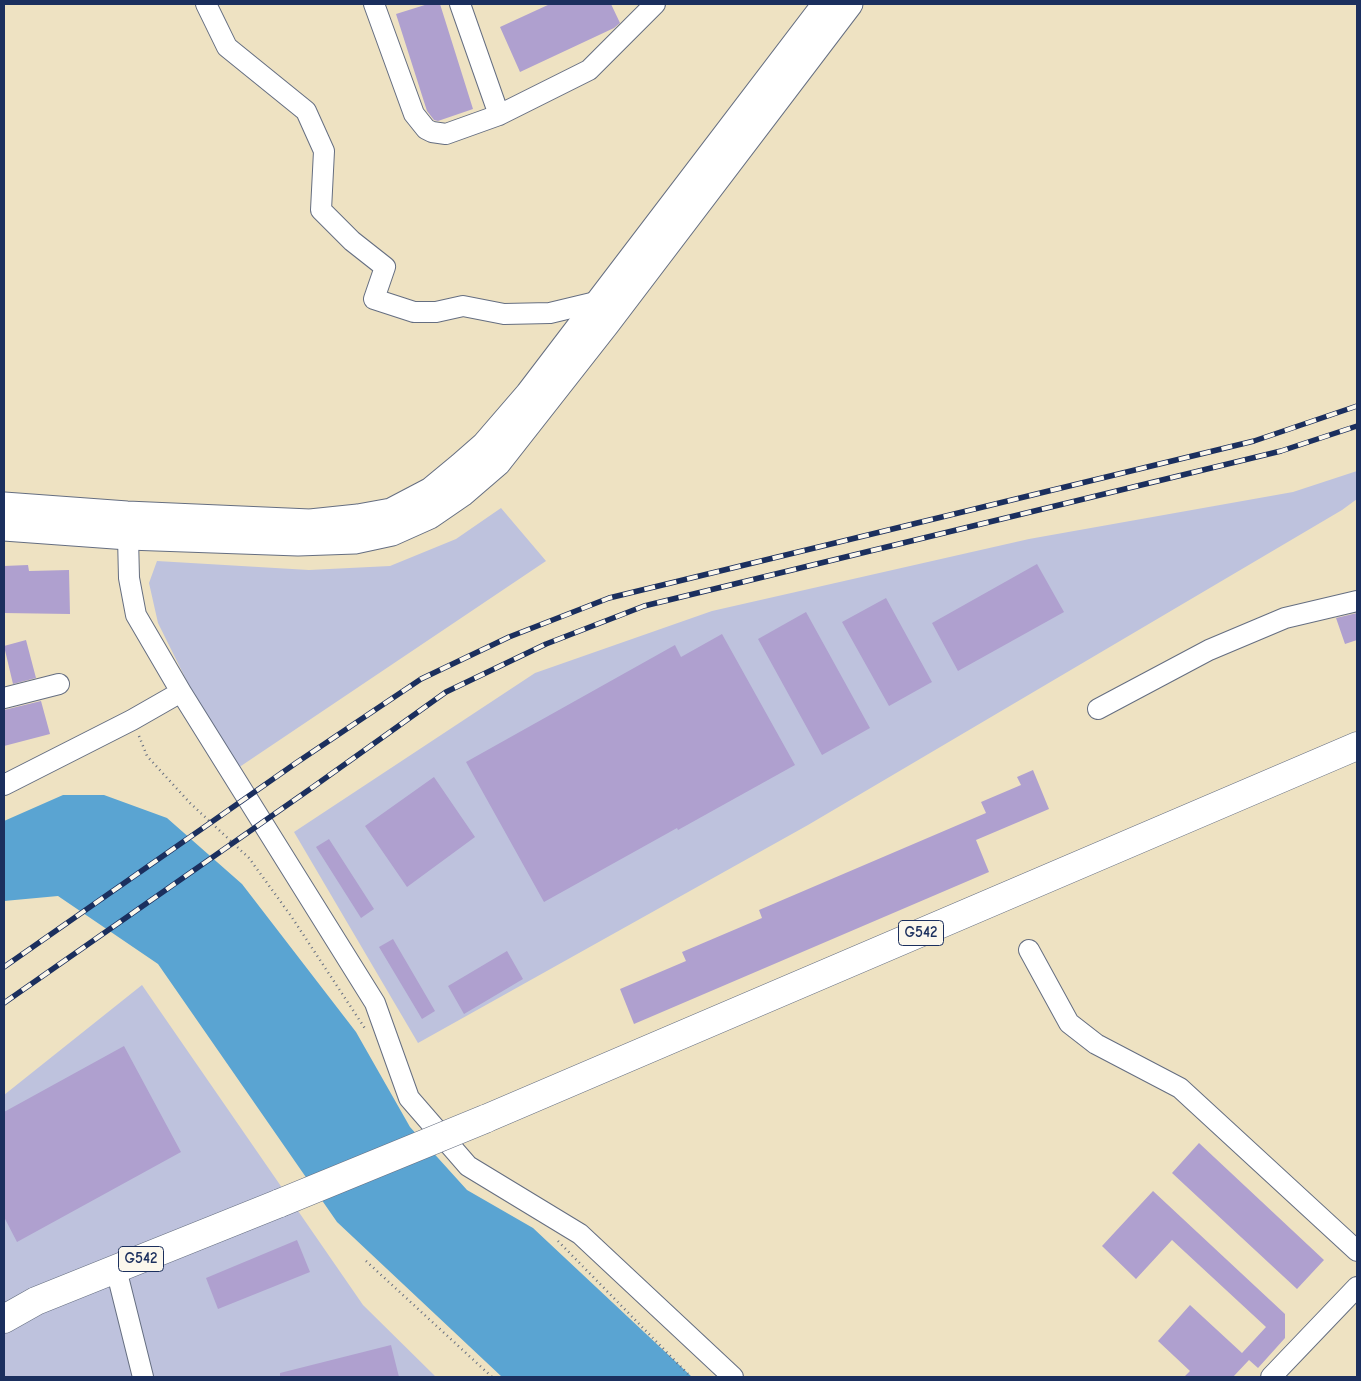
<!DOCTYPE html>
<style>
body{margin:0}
#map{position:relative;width:1361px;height:1381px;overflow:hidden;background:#eee2c2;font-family:"Comic Neue",sans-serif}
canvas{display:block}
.frame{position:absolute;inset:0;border:5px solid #1b2f5e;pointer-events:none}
</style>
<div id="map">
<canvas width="1361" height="1381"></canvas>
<div class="frame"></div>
</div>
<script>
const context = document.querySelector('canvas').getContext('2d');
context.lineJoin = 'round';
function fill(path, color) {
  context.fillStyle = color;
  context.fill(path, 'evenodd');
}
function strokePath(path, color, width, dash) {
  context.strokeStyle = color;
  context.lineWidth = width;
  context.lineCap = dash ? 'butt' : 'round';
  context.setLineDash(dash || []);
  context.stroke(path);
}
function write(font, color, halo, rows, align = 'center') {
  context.font = font + ' "Comic Neue",sans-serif';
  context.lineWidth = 5;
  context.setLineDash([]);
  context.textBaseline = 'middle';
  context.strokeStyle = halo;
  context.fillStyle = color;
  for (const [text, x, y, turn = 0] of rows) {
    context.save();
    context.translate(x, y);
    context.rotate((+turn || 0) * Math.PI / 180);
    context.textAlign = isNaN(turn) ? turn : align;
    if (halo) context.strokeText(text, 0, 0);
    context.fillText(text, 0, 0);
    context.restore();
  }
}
const industrial = new Path2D(`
 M1357 471V499L1342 510 808 825 418 1043 294 832 535 673 712 611 1029 539 1293 492Z
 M501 508 546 561 232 772 158 623 149 583 157 561 309 570 390 566 456 539Z
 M142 985 363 1305 436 1377H4V1095Z`);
const water = new Path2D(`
 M63 795H104L167 818 242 884 356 1032 410 1127 467 1190 533 1228 692 1377H502L337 1222 158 964 58 896 4 901V821Z`);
const building = new Path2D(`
 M428 4H440L473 109 438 121 434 120 427 111 396 14Z
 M550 4H611L620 23 614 28 520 72 500 27Z
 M1037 564 1064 612 958 671 932 623Z
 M28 565 29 571 69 570 70 614 4 613V566Z
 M886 598 932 682 889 706 842 622Z
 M806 612 870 728 822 755 758 639Z
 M1357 613V640L1345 644 1336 618Z
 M722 634 795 765 678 830 677 828 544 902 466 762 675 645 681 657Z
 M26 640 36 678 13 684 4 646Z
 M41 701 50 734 4 746V710Z
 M1033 770 1049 809 976 840 989 872 634 1024 620 989 686 961 682 952 762 918 759 910 986 813 981 802 1021 785 1017 777Z
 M434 777 475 837 407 887 365 826Z
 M329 839 374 909 361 918 316 847Z
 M393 939 435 1011 422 1019 379 947Z
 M507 951 523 979 464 1014 448 986Z
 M124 1046 181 1152 17 1242 4 1217V1112Z
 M1199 1143 1324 1260 1297 1289 1172 1173Z
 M1153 1191 1285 1314V1338L1258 1368 1249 1360 1233 1377H1184L1190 1371 1158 1341 1190 1305 1242 1353 1266 1327 1172 1240 1136 1279 1102 1246Z
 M297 1240 310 1272 218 1309 206 1278Z
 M391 1345 399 1377H280V1373Z`);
const path = new Path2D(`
 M139 736 147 756 190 803 249 858 291 916 366 1030
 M558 1241 691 1377
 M366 1261 492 1377`);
const minor = new Path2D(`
 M206 4 227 47 306 111 324 151 321 210 352 241 385 267 374 299 414 312H436L463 306 504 314 550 313 600 301
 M374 4 414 114 426 129 432 132 446 134 499 115 589 70 655 4
 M460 4 499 115
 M128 537 129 578 136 615 181 692 375 1003 409 1098 468 1166 580 1234 733 1377
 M4 698 59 684
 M1098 709 1209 650 1285 618 1357 601
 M4 785 132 720 181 692
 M1029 950 1069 1023 1096 1044 1180 1088 1357 1251
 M116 1269 143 1377
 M1271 1377 1357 1287`);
const major = new Path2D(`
 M4 505 127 514 310 522 358 517 391 511 431 490 460 466 484 445 528 394 825 4
 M4 528 128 537 298 543 355 541 392 533 430 516 462 494 498 463 607 324 850 4`);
const highway = new Path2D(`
 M485 1119 1357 746
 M4 1319 36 1301 280 1203`);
const rail = new Path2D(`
 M4 967 296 763 421 679 509 637 609 598 1254 441 1357 406
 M4 1003 313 787 446 692 546 644 644 606 1281 451 1357 426`);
const highwayBridge = new Path2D(`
 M280 1203 485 1119`);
const shields = [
 [921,933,45],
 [141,1259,45]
];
const shieldNames = [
 ["G542",921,933],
 ["G542",141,1259]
];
fill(industrial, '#bec2dd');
fill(water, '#5aa4d2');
fill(building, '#afa0cf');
strokePath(minor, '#656e81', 22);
strokePath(major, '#656e81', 27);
strokePath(highway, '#656e81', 29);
strokePath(path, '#656e81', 2.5, [1, 4]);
strokePath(minor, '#fff', 20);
strokePath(major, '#fff', 25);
strokePath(highway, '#fff', 28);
strokePath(rail, '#1b2f5e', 5.5);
strokePath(rail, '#fbf7ec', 4, [11]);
strokePath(highwayBridge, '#656e81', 29, []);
strokePath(highwayBridge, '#fff', 28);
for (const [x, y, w] of shields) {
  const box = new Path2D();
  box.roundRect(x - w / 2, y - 12.5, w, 25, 4);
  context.fillStyle = '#fbf7ec';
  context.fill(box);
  strokePath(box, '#1b2f5e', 1);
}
write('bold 15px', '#1b2f5e', null, shieldNames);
</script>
